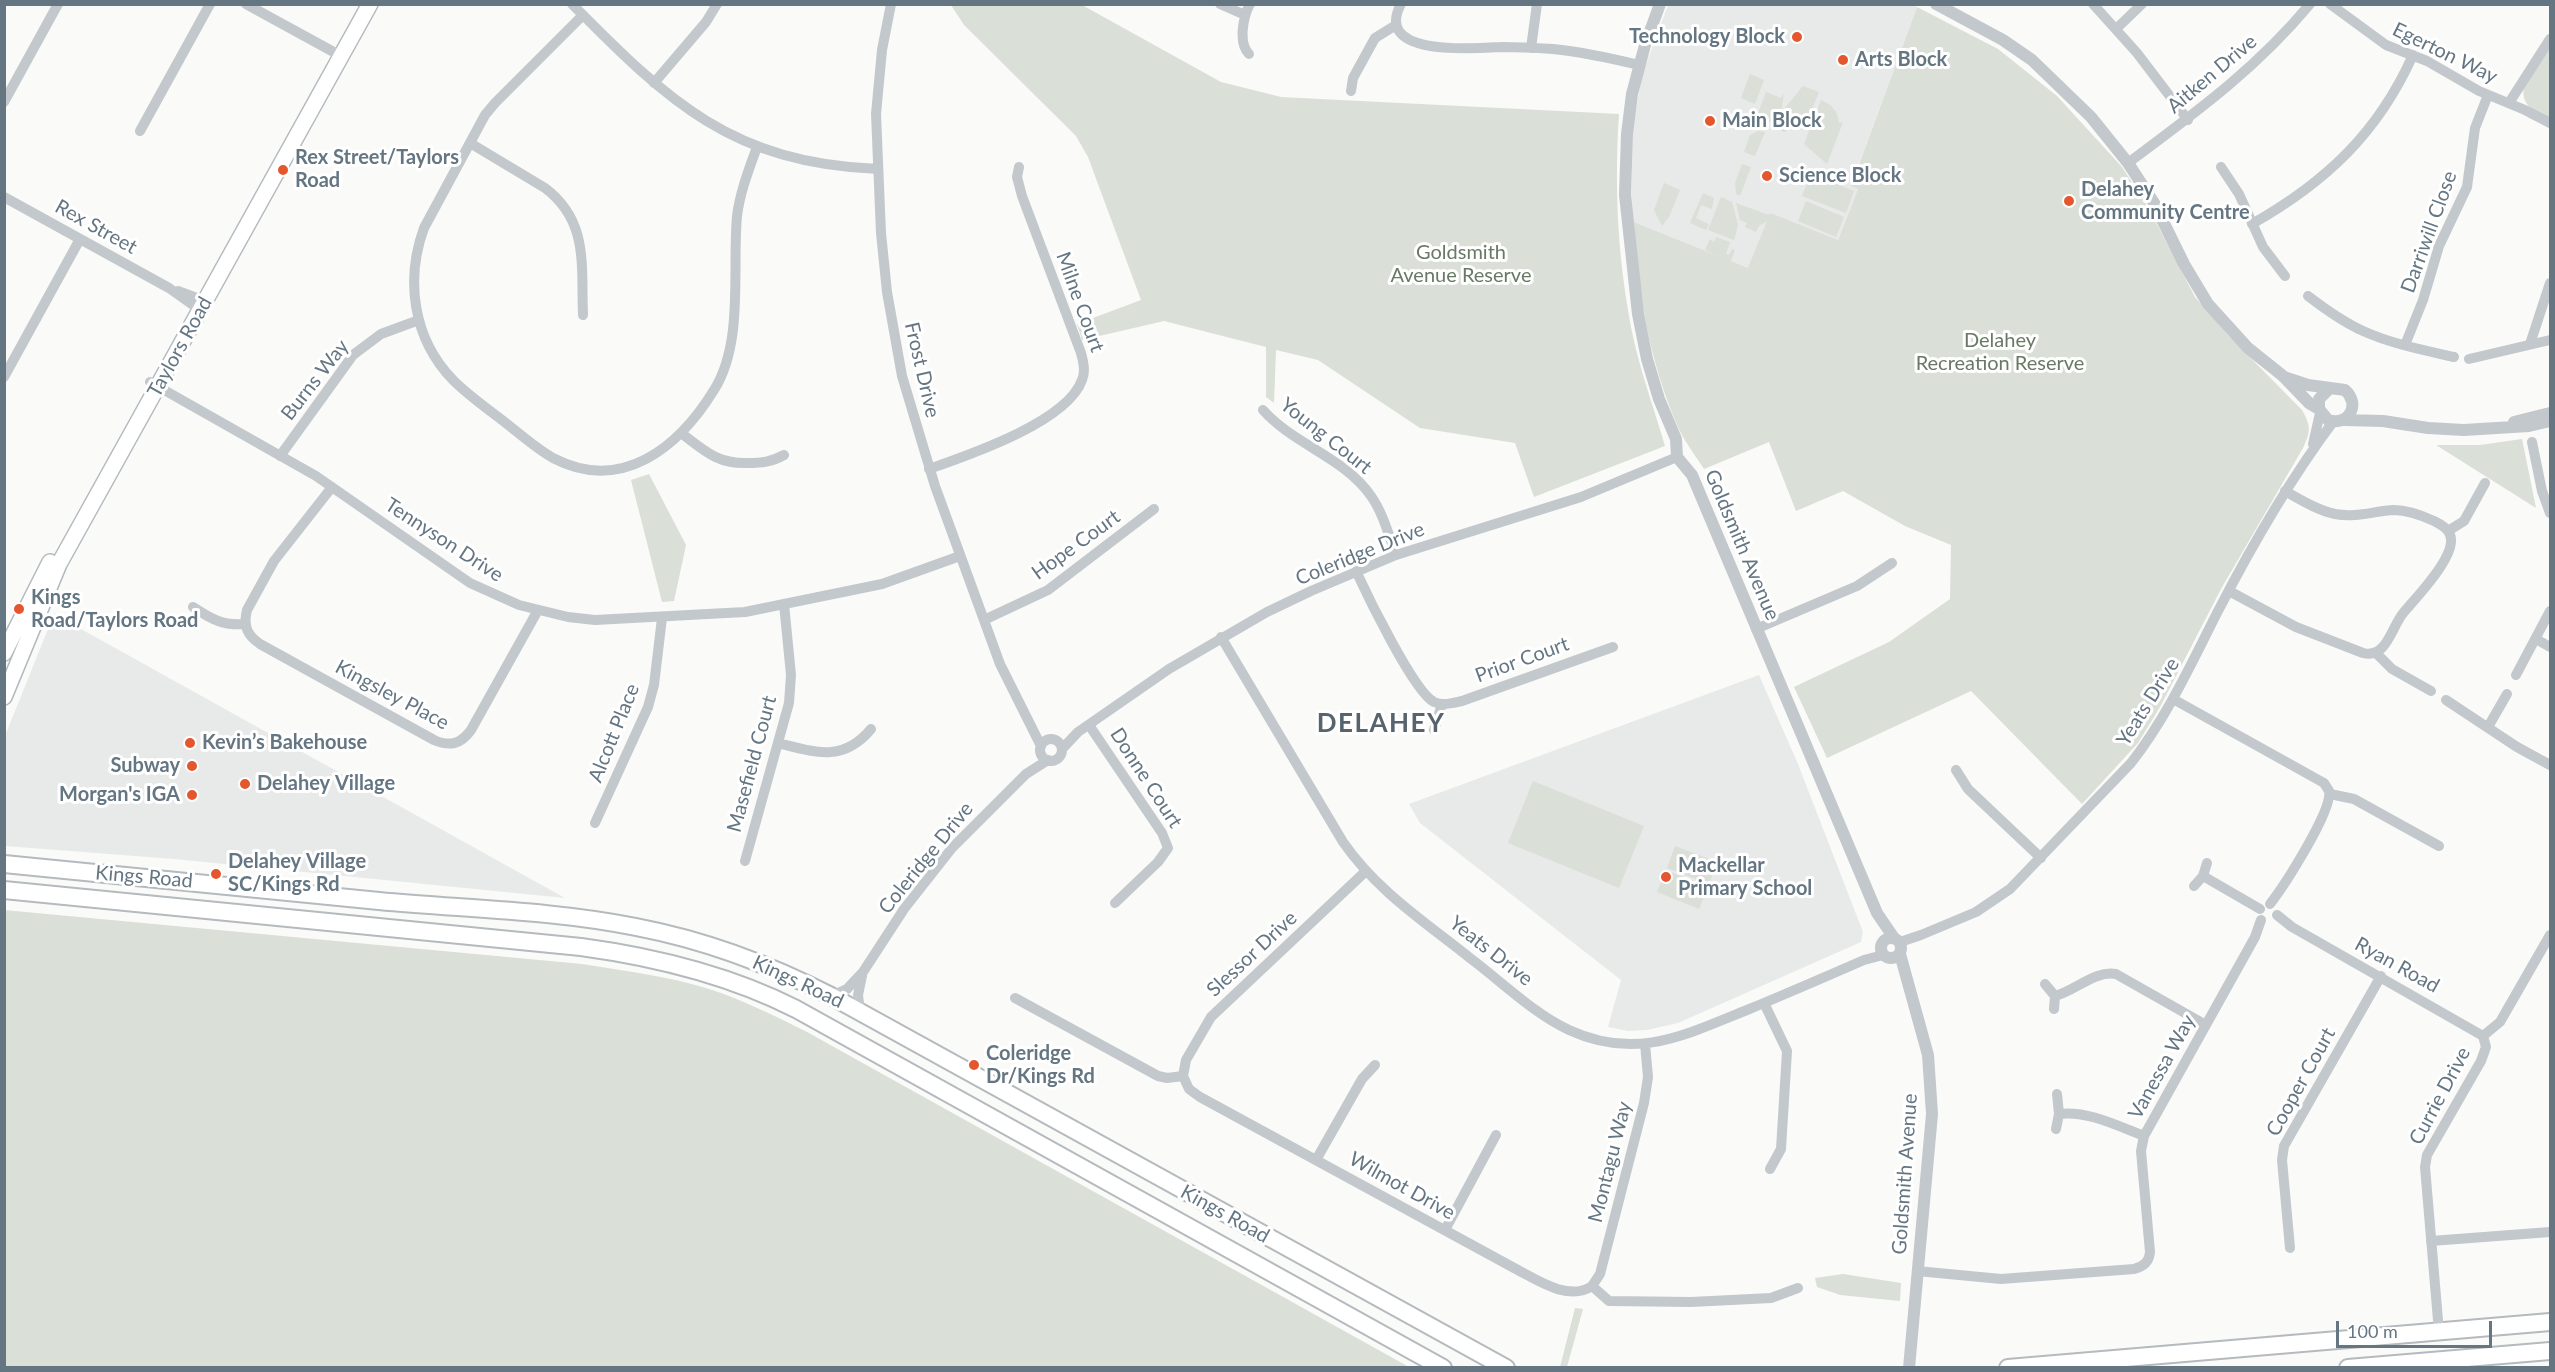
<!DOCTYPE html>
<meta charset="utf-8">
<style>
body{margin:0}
#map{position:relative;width:2555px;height:1372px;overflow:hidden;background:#fafaf8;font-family:Lato,sans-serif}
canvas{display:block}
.frame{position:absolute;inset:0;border:6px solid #657683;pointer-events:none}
.scale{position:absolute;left:2336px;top:1321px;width:156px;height:27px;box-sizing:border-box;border:3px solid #657683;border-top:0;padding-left:8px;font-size:18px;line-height:21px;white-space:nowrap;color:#657683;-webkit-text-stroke:4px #fff;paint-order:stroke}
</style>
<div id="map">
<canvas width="2555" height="1372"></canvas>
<div class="frame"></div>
<div class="scale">100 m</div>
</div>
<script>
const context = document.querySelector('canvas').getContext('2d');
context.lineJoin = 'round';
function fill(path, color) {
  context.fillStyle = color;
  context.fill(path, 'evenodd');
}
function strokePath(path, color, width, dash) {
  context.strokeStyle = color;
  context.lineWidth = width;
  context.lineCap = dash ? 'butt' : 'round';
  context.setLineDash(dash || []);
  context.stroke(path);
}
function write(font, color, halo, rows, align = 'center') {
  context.font = font + ' Lato,sans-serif';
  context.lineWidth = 6;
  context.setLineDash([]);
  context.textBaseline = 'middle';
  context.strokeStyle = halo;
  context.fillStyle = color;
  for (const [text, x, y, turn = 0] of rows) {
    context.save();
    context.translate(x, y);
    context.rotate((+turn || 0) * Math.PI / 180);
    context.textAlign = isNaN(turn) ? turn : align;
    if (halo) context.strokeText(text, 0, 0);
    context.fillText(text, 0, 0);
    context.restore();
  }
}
const built = new Path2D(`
 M1912 4 1917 7 1851 185 1858 189 1838 240 1748 268 1634 222 1631 204 1633 127 1642 75 1668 5Z
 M54 614 565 898 174 859 5 846V736Z
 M1759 675 1798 764 1863 932 1861 942 1678 1023 1647 1030 1628 1031 1608 1027 1621 980 1420 823 1409 804Z`);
const green = new Path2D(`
 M951 5H1082L1221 82 1281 97 1619 114C1614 190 1618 266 1634 341 1642 376 1655 412 1665 446L1534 497 1515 443 1420 428 1318 360 1276 350 1274 403 1266 397V347L1164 321 1082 340 1077 324 1141 300 1088 157 1076 136 964 25Z
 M1917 7 1998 49 2057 96 2122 167 2148 207 2195 297 2228 335 2302 410C2311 426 2311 431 2303 448L2221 589 2160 707 2138 743 2082 804 1971 691 1827 758 1794 687 1889 642 1950 599 1951 545 1905 526 1843 491 1796 511 1769 442 1704 469C1695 455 1684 441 1677 425 1650 362 1637 291 1634 222L1721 257 1705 250 1710 239 1714 242 1716 237 1730 242 1726 254 1729 255 1732 249 1735 250 1731 261 1748 268 1767 221 1759 226 1756 232 1745 227 1747 223 1740 220 1736 203 1769 215 1770 213 1838 240 1858 189 1851 186Z
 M2550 44V120C2537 112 2520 106 2524 88Z
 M1750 74 1764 80 1755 104 1741 98Z
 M1803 86 1819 92 1807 122 1784 132 1770 126Z
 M1766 92 1781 98 1784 93 1782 107 1767 125 1755 121Z
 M1821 100C1832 105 1838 111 1839 123L1843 122 1827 164 1804 144Z
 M1758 131 1765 132 1755 156 1744 152 1750 135Z
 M1742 164 1751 167 1740 196 1736 194 1735 183Z
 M1811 174 1854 191 1846 213 1802 196Z
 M1664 183 1680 190 1669 217 1662 226 1654 210Z
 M1703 193 1714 198 1712 209 1701 205 1696 218 1709 224 1706 230 1690 223Z
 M1721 197 1732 202 1738 225 1734 240 1708 230Z
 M1806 201 1844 217 1836 237 1798 221Z
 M2522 439 2536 508 2436 445H2480Z
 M649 474 686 545 674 601 662 602 631 480Z
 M1533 781 1644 826 1619 888 1508 843Z
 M1675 846 1717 862 1709 884 1667 868Z
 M1666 870 1708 887 1699 909 1657 892Z
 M4 910 582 964C624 971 668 976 709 989 743 1000 775 1016 807 1032L1409 1367H5Z
 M1843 1274 1901 1283 1900 1301 1840 1295 1817 1287 1815 1278Z
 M1575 1308 1583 1309 1567 1367H1560Z`);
const minor = new Path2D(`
 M246 4 341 56
 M572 4C669 102 732 163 878 169
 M891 4 882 50 876 114 881 233 887 292 902 376 935 486 1000 664 1041 746
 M1220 4 1245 15
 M1401 4C1372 58 1477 48 1503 47 1520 47 1537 48 1553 49 1583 52 1610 58 1639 65
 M2093 4 2137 53 2188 120
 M2330 4 2386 45 2427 61 2479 91 2525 110 2550 123
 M583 15 495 103 485 115 424 228C405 280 413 339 453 380 468 395 485 407 502 420 519 433 535 448 553 458 622 494 679 447 714 390 744 342 732 271 737 216 740 192 749 169 757 147
 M2116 29 2142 4
 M1531 48 1537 4
 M1249 54C1238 43 1243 17 1250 4
 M654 83 706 22 717 4
 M1351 91 1353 78 1375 38 1396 25
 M4 102 58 4
 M2509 103 2550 39
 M140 131 210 4
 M470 143 545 188C589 221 581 266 583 315
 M2128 163C2195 113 2256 69 2310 4
 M2221 167 2239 194 2263 247 2285 276
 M4 197 169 288 200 310
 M2252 224C2326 182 2378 133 2413 55
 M178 291 205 301
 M2308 296C2325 309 2343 322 2363 331 2392 344 2423 350 2454 357
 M2530 344 2550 283
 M2405 345 2423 300 2439 246 2467 187 2475 128 2488 95
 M2469 359 2550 340
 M4 377 80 239
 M150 382 316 476 470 583 519 605 568 617 595 620 745 612 882 584 960 556
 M1263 410C1294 445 1344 457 1371 496 1383 513 1389 536 1396 555
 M681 433C705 451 717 464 748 463 762 463 771 462 784 455
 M2532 442 2542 491 2550 513
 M2313 444 2320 413
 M280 456 353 355 381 334 419 320
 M929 469C969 455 1067 422 1082 380 1086 371 1083 361 1081 353L1022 196 1017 177 1019 167
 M332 487 274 561 247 610C243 626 247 635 260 644L434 740C450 747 461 744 471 730L538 610
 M2448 531 2464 521 2485 483
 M1356 571C1367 595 1414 692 1434 702 1443 706 1453 703 1462 701L1613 647
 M2229 591 2296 627 2363 653C2387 659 2391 627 2404 612 2417 597 2452 560 2451 540 2451 530 2442 525 2434 521 2421 515 2408 510 2394 510 2374 511 2356 518 2335 514 2317 510 2301 500 2285 491
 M193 607C211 619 223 626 245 624
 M984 620 1048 590 1154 509
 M1756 629 1857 586 1892 563
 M1221 637 1343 842C1377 891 1425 922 1470 958 1502 982 1533 1013 1569 1030 1636 1061 1685 1035 1747 1010 1786 994 1825 977 1864 960L1883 955
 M2536 639 2550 647
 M2377 654 2392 669 2431 691
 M2516 675 2550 611
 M2173 699 2324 783 2329 791C2333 810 2284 886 2270 904
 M2446 700 2517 747 2550 765
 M1089 725 1162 833 1168 848 1158 862 1115 903
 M2488 727 2507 694
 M1434 730 1442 704
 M1040 750a11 11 0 1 1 22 0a11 11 0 1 1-22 0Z
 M778 743C814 752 843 763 871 729
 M1062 749 1078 732 1169 669 1267 612 1311 591 1396 555 1581 497 1677 457
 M1956 770 1968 789 2041 858
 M2330 794 2354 799 2439 846
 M595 823 648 707 654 685 662 618
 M745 861 789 703 791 675 784 604
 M2203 876 2260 909
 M2194 886 2203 876 2207 863
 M2277 915 2292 927 2483 1036
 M1900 942 1921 935 1976 912 2010 889 2131 763C2167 717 2191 664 2217 613 2251 547 2288 482 2333 422
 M2045 984 2055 996 2054 1009
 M831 996 847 989 863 972 904 909 952 848 1026 774 1048 760
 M2055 996C2075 991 2095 970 2116 974L2206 1025
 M1015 998 1158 1076 1167 1078 1183 1076 1189 1089 1200 1097 1516 1269C1537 1280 1569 1302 1592 1286L1609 1301 1691 1302 1771 1298 1798 1288
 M1764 1003 1787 1051 1781 1149 1770 1169
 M860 1011 858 995 862 976
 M1183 1076 1186 1060 1211 1017 1366 871
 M2059 1114C2087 1110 2118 1126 2144 1136
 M2056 1129 2059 1114 2057 1094
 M1316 1160 1362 1079 1375 1065
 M1445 1230 1496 1135
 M2431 1241 2550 1232
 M2290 1248 2282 1160 2284 1146 2381 976
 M1917 1271 2001 1279 2134 1269C2144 1266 2149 1262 2150 1252L2141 1151 2144 1136 2255 937 2261 920
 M1592 1286 1600 1274 1644 1103 1648 1077 1645 1044
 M2439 1332 2425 1167 2427 1155 2481 1061 2486 1047 2483 1036 2500 1022 2550 935`);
const tertiary = new Path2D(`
 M1660 4 1645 45 1632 94 1627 134 1625 195 1638 314 1647 359 1659 399 1676 439 1677 457 1692 475 1877 913 1894 938
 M1936 4 2003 40 2032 60 2091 117 2128 163 2154 203 2184 264 2208 304 2248 348 2283 376 2309 403 2319 409
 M2284 377 2308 385 2345 390C2361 404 2349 427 2328 420L2319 409V399L2330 388
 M2344 420 2383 421 2428 428 2464 430 2529 426 2550 421
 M2514 422 2550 413
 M1881 948a10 10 0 1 1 20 0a10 10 0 1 1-20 0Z
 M1900 954 1928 1055 1932 1114 1909 1368`);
const secondary = new Path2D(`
 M4 653 50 562
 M4 697 59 564 370 4`);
const primary = new Path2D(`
 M4 864C129 876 254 889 379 901 464 909 551 910 636 927 704 940 769 964 831 996L1506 1368
 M4 890 581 947C655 957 729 975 796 1009L1443 1368
 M2008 1368 2550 1322
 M2348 1368 2550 1351`);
const markers = [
 [1797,37,6,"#e4572e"],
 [1843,60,6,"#e4572e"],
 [1710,121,6,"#e4572e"],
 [283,170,6,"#e4572e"],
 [1767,176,6,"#e4572e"],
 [2069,201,6,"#e4572e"],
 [19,609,6,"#e4572e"],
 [190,743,6,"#e4572e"],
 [192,766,6,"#e4572e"],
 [245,784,6,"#e4572e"],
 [192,795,6,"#e4572e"],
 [216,874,6,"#e4572e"],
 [1666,877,6,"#e4572e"],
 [974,1065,6,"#e4572e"]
];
const poiNames = [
 ["Technology Block",1785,37,"right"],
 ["Arts Block",1855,60],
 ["Main Block",1722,121],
 ["Rex Street/Taylors",295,158],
 ["Road",295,181],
 ["Science Block",1779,176],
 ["Delahey",2081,190],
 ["Community Centre",2081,213],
 ["Kings",31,598],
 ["Road/Taylors Road",31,621],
 ["Kevin’s Bakehouse",202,743],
 ["Subway",180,766,"right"],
 ["Delahey Village",257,784],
 ["Morgan's IGA",180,795,"right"],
 ["Delahey Village",228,862],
 ["SC/Kings Rd",228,885],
 ["Mackellar",1678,866],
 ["Primary School",1678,889],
 ["Coleridge",986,1054],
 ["Dr/Kings Rd",986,1077]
];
const streetNames = [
 ["Egerton Way",2445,53,26],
 ["Aitken Drive",2212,74,-40],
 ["Rex Street",96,227,29],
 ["Darriwill Close",2429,232,-70],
 ["Milne Court",1080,302,70],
 ["Taylors Road",180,347,-61],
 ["Frost Drive",922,370,77],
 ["Burns Way",315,380,-52],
 ["Young Court",1326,436,38],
 ["Tennyson Drive",444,540,33],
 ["Hope Court",1076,545,-36],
 ["Goldsmith Avenue",1742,545,67],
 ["Coleridge Drive",1360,554,-22],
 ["Prior Court",1522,660,-20],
 ["Kingsley Place",392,695,28],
 ["Yeats Drive",2148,702,-58],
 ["Alcott Place",614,733,-68],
 ["Masefield Court",752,764,-75],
 ["Donne Court",1146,778,57],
 ["Coleridge Drive",926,858,-51],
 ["Kings Road",144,877,5],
 ["Yeats Drive",1491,951,38],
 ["Slessor Drive",1252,954,-43],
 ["Ryan Road",2397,965,29],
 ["Kings Road",798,982,25],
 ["Vanessa Way",2162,1067,-61],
 ["Cooper Court",2301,1082,-61],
 ["Currie Drive",2440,1096,-62],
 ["Montagu Way",1610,1162,-76],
 ["Goldsmith Avenue",1905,1174,-86],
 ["Wilmot Drive",1402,1186,29],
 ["Kings Road",1225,1214,29]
];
const parkNames = [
 ["Goldsmith",1461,253],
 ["Avenue Reserve",1461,276],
 ["Delahey",2000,341],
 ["Recreation Reserve",2000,364]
];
const districtNames = [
 ["DELAHEY",1381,724]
];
fill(built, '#e8e9e9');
fill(green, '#dadfd7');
strokePath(secondary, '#b3babf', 18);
strokePath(primary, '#b5babe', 20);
strokePath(minor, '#c3c8cc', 10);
strokePath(tertiary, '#c3c8cc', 12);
strokePath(secondary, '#fff', 15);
strokePath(primary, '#fff', 16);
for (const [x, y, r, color] of markers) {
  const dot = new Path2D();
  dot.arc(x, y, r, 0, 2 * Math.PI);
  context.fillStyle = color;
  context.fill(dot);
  strokePath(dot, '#fff', 2);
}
write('bold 20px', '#657683', '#fff', poiNames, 'left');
write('20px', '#657683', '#fff', streetNames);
write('20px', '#687a64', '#fff', parkNames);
context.letterSpacing = '1.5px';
write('bold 26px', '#57646e', '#fff', districtNames);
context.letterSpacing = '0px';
</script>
